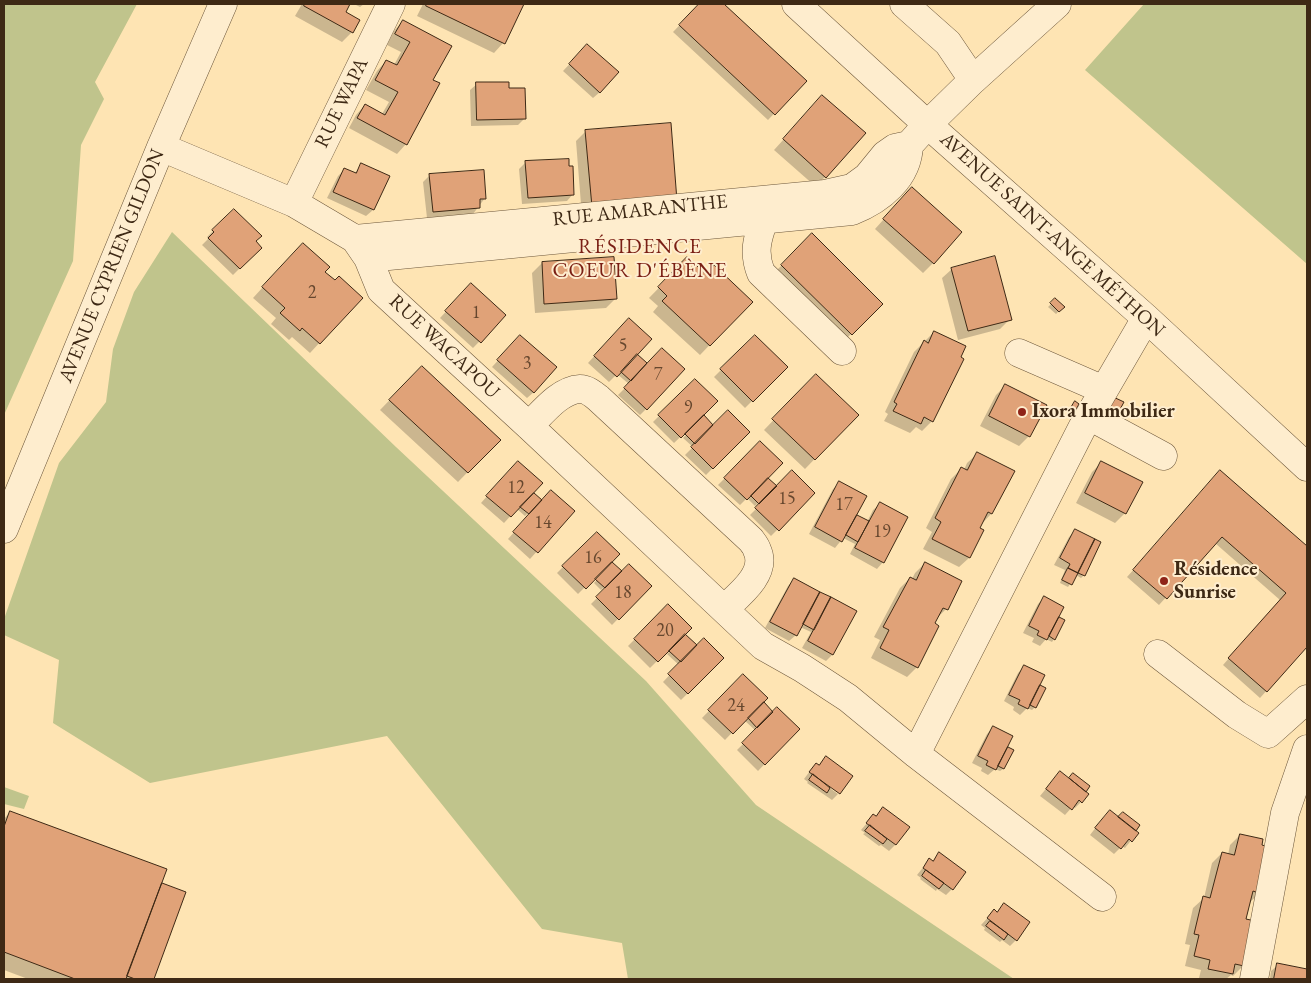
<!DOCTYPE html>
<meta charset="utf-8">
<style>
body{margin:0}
#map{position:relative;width:1311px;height:983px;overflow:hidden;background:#fee4b3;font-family:"EB Garamond",serif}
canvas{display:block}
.frame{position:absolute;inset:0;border:5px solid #3e2915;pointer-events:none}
</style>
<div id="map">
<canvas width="1311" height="983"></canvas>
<div class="frame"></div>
</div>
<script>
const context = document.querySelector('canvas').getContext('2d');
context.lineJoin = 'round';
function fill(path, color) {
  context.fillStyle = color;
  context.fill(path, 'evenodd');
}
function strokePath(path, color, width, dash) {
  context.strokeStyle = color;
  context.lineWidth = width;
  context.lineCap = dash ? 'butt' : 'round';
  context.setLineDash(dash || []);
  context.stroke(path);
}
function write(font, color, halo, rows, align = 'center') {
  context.font = font + ' "EB Garamond",serif';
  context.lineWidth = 4;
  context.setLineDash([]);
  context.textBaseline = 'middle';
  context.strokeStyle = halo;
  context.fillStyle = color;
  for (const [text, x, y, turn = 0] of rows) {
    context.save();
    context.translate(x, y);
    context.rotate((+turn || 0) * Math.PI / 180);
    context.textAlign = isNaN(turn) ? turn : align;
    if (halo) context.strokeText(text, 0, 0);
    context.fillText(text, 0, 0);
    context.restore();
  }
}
const green = new Path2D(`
 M4 4H137L95 82 104 99 81 145 73 261 4 415Z
 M1144 4H1307V264L1085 70Z
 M172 232 396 447 646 681 756 805 1014 979H628L622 943 542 929 387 736 150 783 53 723 59 660 4 635V619L59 463 106 402 113 349 134 292Z
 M4 787 29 796 24 809 4 804Z`);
const shadow = new Path2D(`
 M302 4H349L344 13 352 32 342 42 295 16Z
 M354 4H364L360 7Z
 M423 4H523L503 43 494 53 417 16Z
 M700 4H722L805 81 768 120 673 32Z
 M403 21 432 80 406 144 397 154 349 128 356 115 365 105 382 114 389 102 366 90 377 71 386 61 394 65 401 52 387 45 394 31Z
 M581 52 600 92 593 98 563 71Z
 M477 84 508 90 524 119 518 125 471 126 470 90Z
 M813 107 825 177 815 186 774 150Z
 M670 124 582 217 576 141 586 131Z
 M526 162 573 194 567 201 522 204 519 169Z
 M362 164 389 177 373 210 366 216 327 198 338 176 345 169 354 174Z
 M430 175 485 198 473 214 427 218 423 182Z
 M902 199 933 263 923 273 875 229Z
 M234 210 254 242 260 248 233 275 202 245 208 239 207 237Z
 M812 235 881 304 841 344 772 275Z
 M293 254 323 272 335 282 361 298 310 353 292 337 289 340 271 324 276 318 253 298Z
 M687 259 706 276 751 302 700 355 653 312 658 306 649 298Z
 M542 263 616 298 606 308 535 313 532 273Z
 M952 269 1010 319 1000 329 958 340 942 278Z
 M465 291 505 315 473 348 440 318Z
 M1055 300 1063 307 1056 314 1048 307Z
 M622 326 636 354 647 365 646 409 640 415 618 395 629 384 617 374 609 382 588 363Z
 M934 332 932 421 922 431 916 427 910 433 884 421 888 414 885 412 914 352Z
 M755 336 786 367 745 408 714 377Z
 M514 343 534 392 527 398 492 367Z
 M816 376 857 415 805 469 764 430Z
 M412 377 499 440 458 482 380 410Z
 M695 380 702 415 713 426 748 432 706 475 685 455 693 447 683 438 700 421 698 420 674 443 653 422Z
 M1006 385 1029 436 1019 446 980 426 996 395Z
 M1075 403 1077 405 1072 414 1069 417 1066 416Z
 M760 443 767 478 777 488 814 493 771 536 750 515 772 493 770 491 755 506 747 498 740 505 718 485Z
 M977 454 991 514 978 528 983 531 969 558 959 567 923 549 932 532 926 528 951 479 961 469 964 470 967 463Z
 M1102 462 1125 513 1115 523 1076 503 1092 472Z
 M511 469 523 503 542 501 573 511 530 559 508 539 532 512 530 511 525 516 517 509 504 523 481 503Z
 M1221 472 1307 548V645L1260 698 1223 665 1280 600 1215 543 1159 605 1127 577Z
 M840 483 855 515 867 522 873 510 880 504 883 562 877 569 850 554 855 544 843 538 835 548 809 534 833 489Z
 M1076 530 1084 575 1081 578 1076 575 1068 587 1060 583 1065 570 1054 565 1069 537Z
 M597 533 618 554 578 594 557 573Z
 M925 563 946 609 936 619 917 667 907 677 871 658 880 640 874 637 900 588 910 578 912 579 915 573Z
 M612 564 622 573 650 586 612 625 591 604 612 583 610 581 601 590 594 583Z
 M794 579 855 611 832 655 826 661 802 648 811 632 800 627 796 635 789 641 765 628 788 586Z
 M1044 598 1056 622 1059 618 1054 639 1052 642 1046 639 1040 646 1032 642 1034 638 1023 633 1038 604Z
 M668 606 684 634 695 645 723 658 681 700 663 682 679 665 667 654 673 648 671 647 650 668 628 646Z
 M1025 666 1036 690 1035 707 1032 710 1027 708 1020 715 1013 710 1014 707 1004 701 1018 673Z
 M743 676 753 712H771L798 729 758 771 737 750 756 731 744 720 725 740 702 718Z
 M993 728 1004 753 1008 748 1013 750 1003 769 1000 771 995 769 988 775 981 771 982 768 972 763 987 734Z
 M818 766 816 778 838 794 832 800 807 783 808 782 804 779 810 771Z
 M1073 774 1081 802 1075 808 1073 806 1065 815 1040 796 1054 779 1069 780Z
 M10 812 160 884 184 893 152 979H28L4 970V819Z
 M873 816 896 844 889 851 881 845 879 846 863 834 865 833 861 830Z
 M1103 818 1137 833 1125 848 1122 846 1114 854 1090 835Z
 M1240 835 1260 893 1249 903 1245 920 1243 966 1233 976 1231 975 1226 979 1199 978 1201 970 1185 966 1190 945 1185 944 1193 908 1204 898 1212 863 1222 853 1228 855 1230 845Z
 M940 853 952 889 946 895 937 889 936 891 920 879 921 878 917 875 929 860 932 862Z
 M1004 904 1016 940 1010 946 1002 940 1000 942 984 930 985 928 981 925 994 911 996 913Z
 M1278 965 1307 971V979H1270L1271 971Z`);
const building = new Path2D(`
 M305 4H350L346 12 360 20 353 33 304 6Z
 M427 4H524L505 44 426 6Z
 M699 4H724L807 81 775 115 679 25Z
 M403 20 452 46 433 80 440 83 407 145 357 118 365 104 385 115 398 92 375 80 386 60 397 65 410 42 395 34Z
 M587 44 619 72 600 93 569 64Z
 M476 82H509V88H525L526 119 477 120Z
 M822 95 866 133 826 178 783 139Z
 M671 123 677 201 592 207 585 130Z
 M569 159V166H573L574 195 528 198 525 161Z
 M361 163 390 176 374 210 333 192 344 168 356 173Z
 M484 170 486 199H480V208L433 212 429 174Z
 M912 187 962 232 934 264 883 219Z
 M234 209 262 236 256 241 262 248 240 269 208 238 214 232 212 230Z
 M812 233 883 304 852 335 781 265Z
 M303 243 330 267 325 272 335 280 339 276 363 298 320 344 302 328 300 331 280 313 285 308 262 287Z
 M995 256 1012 320 968 331 951 268Z
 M614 257 617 299 544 304 542 262Z
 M687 257 706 274 714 265 753 302 710 346 662 301 667 296 658 287Z
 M471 283 506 315 481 343 445 311Z
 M1055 298 1065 307 1059 312 1050 303Z
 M629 318 652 339 617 377 594 356Z
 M934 331 966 346 961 357 964 359 933 422 924 417 921 424 893 411 897 404 894 402 924 340 928 343Z
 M520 335 557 367 534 393 497 360Z
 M755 335 788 367 753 402 720 369Z
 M662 348 685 369 647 410 624 388Z
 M637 354 647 363 631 381 621 372Z
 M422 366 501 440 468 473 389 400Z
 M816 374 859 415 815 460 772 419Z
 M695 379 718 401 681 438 658 415Z
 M1005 384 1047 405 1030 437 989 416Z
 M1109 395 1124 402 1117 415 1113 416 1101 410Z
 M1075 401 1079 404 1073 415 1068 413Z
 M728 410 750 432 713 469 691 447Z
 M704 415 713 425 695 444 685 434Z
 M760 441 783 463 747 500 724 478Z
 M977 452 1015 471 992 514 988 512 980 528 984 530 970 558 932 539 941 522 935 518 961 467 967 470Z
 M518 461 543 483 511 517 486 496Z
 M1101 461 1143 482 1126 514 1085 493Z
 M792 470 815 493 779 531 755 508Z
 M1220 470 1307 546V647L1267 692 1228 658 1286 593 1222 537 1167 599 1133 570Z
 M768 478 777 486 759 504 751 496Z
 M839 481 867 496 842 542 815 527Z
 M551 490 575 511 538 553 513 532Z
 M534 493 542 500 529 514 520 507Z
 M880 502 908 517 884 563 855 548Z
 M857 515 869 521 858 542 846 535Z
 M1075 529 1095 539 1078 573 1068 568 1070 564 1060 558Z
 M597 532 620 554 586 589 562 566Z
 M1095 539 1101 542 1085 576 1078 573Z
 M612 562 622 571 605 588 595 579Z
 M925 562 962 581 948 610 943 608 935 623 939 626 918 668 880 648 889 630 883 627 910 577 916 580Z
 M629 564 652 586 619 620 596 597Z
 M1068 568 1078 573 1072 585 1062 580Z
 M794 578 820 592 797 636 770 622Z
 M820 592 831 597 814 630 803 624Z
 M1044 596 1064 607 1047 640 1037 635 1039 631 1029 626Z
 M831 597 857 611 833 655 808 641Z
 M668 604 692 628 658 662 634 639Z
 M1059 617 1065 620 1055 640 1049 636Z
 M685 634 697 645 681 662 669 651Z
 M704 638 724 658 688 694 668 674Z
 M1024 665 1045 675 1028 709 1018 704 1020 700 1009 695Z
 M743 674 768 698 733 734 708 710Z
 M1040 685 1046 688 1036 708 1030 705Z
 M764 702 773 712 757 728 748 718Z
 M777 707 800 729 765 765 742 743Z
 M993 726 1013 736 996 770 986 765 988 761 978 756Z
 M1008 747 1014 750 1004 769 998 766Z
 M826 756 853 776 840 794 809 772 816 763 819 765Z
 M1060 771 1089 794 1082 803 1079 800 1072 810 1046 789Z
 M1073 773 1090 786 1086 792 1069 778Z
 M813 774 830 788 827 793 809 780Z
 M883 807 910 827 896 845 866 823 873 814 876 816Z
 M1110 810 1139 833 1132 842 1129 839 1121 849 1095 828Z
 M10 811 167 869 126 979H75L4 952V827Z
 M1123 812 1140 825 1136 831 1118 817Z
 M870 825 887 839 883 844 865 831Z
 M1240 834 1263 839 1262 845 1272 848 1261 894 1253 891 1246 919 1255 921 1244 966 1235 964 1233 974 1208 969 1210 960 1194 956 1199 935 1194 934 1203 896 1210 898 1222 852 1234 855Z
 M939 852 966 872 953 890 923 868 929 858 933 861Z
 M926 870 944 883 939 889 922 876Z
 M162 883 186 892 154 979H135L127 976Z
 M1004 903 1030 922 1017 941 987 918 994 909 997 912Z
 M990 921 1008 934 1004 940 986 926Z
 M1277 963 1307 969V979H1274Z`);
const minor = new Path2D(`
 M796 4 918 116 1146 318 1307 467
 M904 4 948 43 973 80
 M161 147 294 203 355 239 368 258 381 290 529 426 763 646 802 668 848 698 916 754 1102 897
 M294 203 391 4
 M764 220C757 239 753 253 761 273L842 351
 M355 239 825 194 852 188 867 177 885 155 895 148 909 145 928 124 973 80 1057 4
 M368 258 852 211C880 200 908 178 909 145
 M1019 353 1104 390
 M1089 416 1163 456
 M529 426C543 412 560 390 580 389 587 389 593 394 598 398L751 540C753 543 756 546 757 550 768 573 739 595 724 609
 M4 529 161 147 223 4
 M1158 654 1237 715 1268 734 1307 699
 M916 754 1082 428 1146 318
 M1254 979 1285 813 1307 749`);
const markers = [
 [1022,412,5,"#8f2418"],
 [1164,581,5,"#8f2418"]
];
const numberNames = [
 ["2",312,293],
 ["1",476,313],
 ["5",623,346],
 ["3",527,364],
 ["7",658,375],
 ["9",688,408],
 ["12",516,488],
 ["15",787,499],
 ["17",844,505],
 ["14",543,523],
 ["19",882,532],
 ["16",593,558],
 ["18",623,593],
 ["20",665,631],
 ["24",736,706]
];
const streetNames = [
 ["RUE WAPA",342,103,-64],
 ["RUE AMARANTHE",640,211,-6],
 ["AVENUE SAINT-ANGE MÉTHON",1052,235,42],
 ["AVENUE CYPRIEN GILDON",112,266,-68],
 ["RUE WACAPOU",444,347,43]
];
const poiNames = [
 ["Ixora Immobilier",1032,412],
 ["Résidence",1174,570],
 ["Sunrise",1174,593]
];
const neighbourhoodNames = [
 ["RÉSIDENCE",640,247],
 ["COEUR D'ÉBÈNE",640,271]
];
fill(green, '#c0c48c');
fill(shadow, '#0003');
fill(building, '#e0a278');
strokePath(building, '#3e2915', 1);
strokePath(minor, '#6e583c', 29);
strokePath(minor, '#feedce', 28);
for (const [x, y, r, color] of markers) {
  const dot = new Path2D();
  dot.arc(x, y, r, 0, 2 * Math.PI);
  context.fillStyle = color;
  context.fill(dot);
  strokePath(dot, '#feedce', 2);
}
write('18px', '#66472e', null, numberNames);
write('20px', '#3e2915', '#feedce', streetNames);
write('bold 20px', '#3e2915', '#feedce', poiNames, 'left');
context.letterSpacing = '1px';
write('21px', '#7a1f14', '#feedce', neighbourhoodNames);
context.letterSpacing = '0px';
</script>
